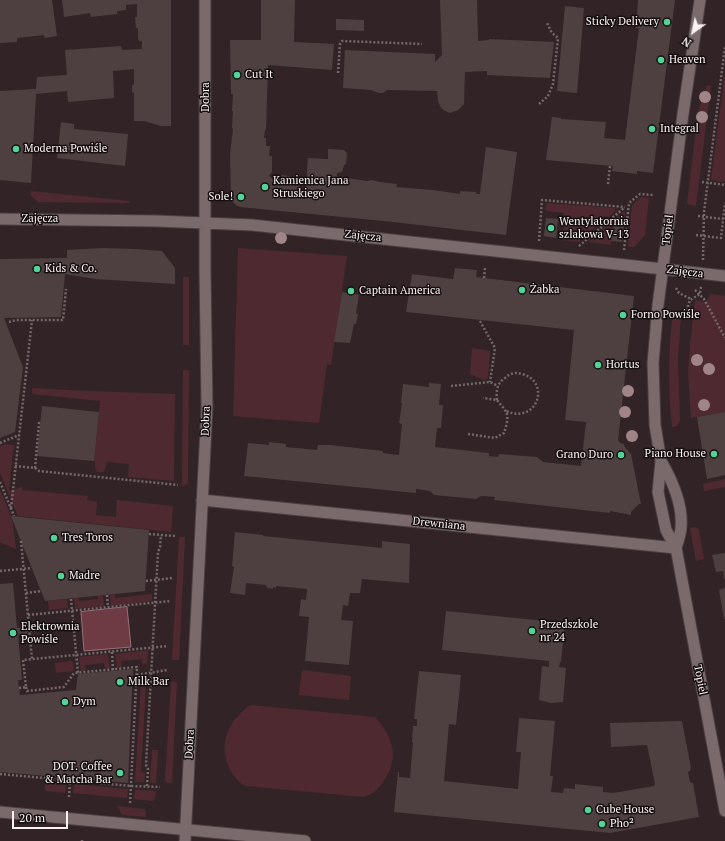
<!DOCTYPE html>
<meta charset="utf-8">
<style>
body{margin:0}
#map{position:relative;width:725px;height:841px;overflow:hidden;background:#322426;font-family:"PT Serif",serif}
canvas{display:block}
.north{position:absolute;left:673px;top:12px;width:40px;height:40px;-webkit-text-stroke:3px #150f10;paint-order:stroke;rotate:213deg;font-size:11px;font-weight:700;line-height:16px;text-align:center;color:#fbf2f3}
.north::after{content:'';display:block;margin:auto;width:14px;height:18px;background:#fbf2f3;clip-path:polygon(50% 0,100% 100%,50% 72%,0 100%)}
.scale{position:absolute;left:12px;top:811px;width:56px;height:18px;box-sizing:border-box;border:2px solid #fbf2f3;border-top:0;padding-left:5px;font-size:12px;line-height:14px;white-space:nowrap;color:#fbf2f3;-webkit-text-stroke:3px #150f10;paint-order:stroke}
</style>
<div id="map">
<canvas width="725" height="841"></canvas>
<div class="north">N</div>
<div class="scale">20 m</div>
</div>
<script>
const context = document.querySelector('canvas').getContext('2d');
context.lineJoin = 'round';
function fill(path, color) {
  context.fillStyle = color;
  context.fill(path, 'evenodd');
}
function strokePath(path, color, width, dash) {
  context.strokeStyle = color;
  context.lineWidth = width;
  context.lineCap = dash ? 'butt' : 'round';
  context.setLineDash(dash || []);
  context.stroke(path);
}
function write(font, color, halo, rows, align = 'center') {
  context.font = font + ' "PT Serif",serif';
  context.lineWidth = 3;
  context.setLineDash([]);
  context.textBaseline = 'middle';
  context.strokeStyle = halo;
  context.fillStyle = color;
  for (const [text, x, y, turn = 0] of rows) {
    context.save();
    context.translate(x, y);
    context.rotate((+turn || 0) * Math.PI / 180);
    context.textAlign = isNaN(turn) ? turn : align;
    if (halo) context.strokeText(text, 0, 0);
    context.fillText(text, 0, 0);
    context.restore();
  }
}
const green = new Path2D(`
 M725 72V182L711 180Z
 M707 85 711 86 696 206 687 204 698 112Z
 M31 191 129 201V203L38 202 30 195Z
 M641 197 649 198 645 235 634 247H629L628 245 632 205Z
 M547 203 615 208V211L608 217 605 216 597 223 598 225 579 242 562 240 565 221 564 220V213L547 211 545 209Z
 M623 212 625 213 624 226 613 225 611 245 590 242 589 241 594 237 596 238 604 231 602 229Z
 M238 248 347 256 331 365 327 364 319 423 233 416Z
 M183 277H189V345H183Z
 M711 294 725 296V412L691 418 688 373 690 345 695 300 707 302 709 296Z
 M673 312H677L681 316 678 358 680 420 677 426 672 427C668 388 668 351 673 312Z
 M472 348 490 351 488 378 484 380 470 374Z
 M183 370H189L188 469V483L182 487Z
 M32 388C80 391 128 392 175 394L174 481 128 477 129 464 107 462 104 472H97L95 468V462L94 461 100 401 32 394Z
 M6 444 14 445 9 491 22 487V490L88 496 87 500 97 502 96 515 116 517 117 500 173 506 171 532 18 516 0 473V446Z
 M725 479V487L704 491 703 484Z
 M0 489 12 518 16 549 0 542Z
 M696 527 699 530 704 559 696 561 690 528Z
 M179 537H185L179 660H172Z
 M115 594V598L152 594V601L111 606 110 595Z
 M103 595 104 606 75 609 74 598H78L79 601 98 599V596Z
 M67 599 68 608 49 610 48 601Z
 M148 650 147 663 142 665V659L121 661 122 667 117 668 115 654Z
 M108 654 110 668 105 669 104 663 85 665 86 670 81 671 79 657Z
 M73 661 74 671 56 673 55 663Z
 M302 670 351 676 349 700 299 695Z
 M171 682H177L172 783H168L165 781Z
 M146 683 141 772 145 773 144 782H135L141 684Z
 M251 705 375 717C392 736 400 756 385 779 379 788 374 794 364 797L246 786C239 783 236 779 232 773 220 754 223 731 239 715 243 711 246 707 251 705Z
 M152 750H158L156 783 150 782Z
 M45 782 66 784 65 793 45 791Z
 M74 784 128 789 127 798 73 793Z
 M135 790 156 791 155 798 153 801 134 799Z
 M117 806 144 809 146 812V817L122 815Z`);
const water = new Path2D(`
 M127 607 131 647 84 651 81 612Z`);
const building = new Path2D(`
 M0 0H52L57 36 45 38 44 35 17 38V42L0 43Z
 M62 0H171V126H161L144 121H134V93L132 92V86L134 84V69L113 71 114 98 68 102 67 91 36 94 31 183 0 180V91L36 89 37 77 67 75 65 50 121 46 122 50 142 49V41H139L138 38V28H136L135 17H137V4L126 5V10L117 11V14L91 17 90 13 64 17Z
 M261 0H295L294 42 334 44 332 70 268 65 266 130H265L264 138H266V146H270L269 156H272V172L269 176 274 180 275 179H280L281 175 290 176 291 180 298 181 300 183 299 192 301 195 305 196 308 158 328 159V149L344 150 347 153 346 164 344 165 342 172 337 173 336 182H338L340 177 367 181 372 180 380 182 397 184 396 187 433 190 460 194V191L476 192V194H480L486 147 517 152 506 235 393 222 240 207 236 205 231 200 230 154 233 129 232 128 233 111H232L233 94H231L230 40H261Z
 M440 0H477L478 41 489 40V39L554 42 550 78 487 75V71H486L465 72 464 104 458 110 450 113 443 110 440 106 438 101 437 91 387 90 383 93H379L371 90 343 88 345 50 435 54V62L442 55Z
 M638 0H675L653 173 637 171V174L612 171 613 166 546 160 552 117 561 118V119L606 122 604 138 625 140 639 28H636Z
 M565 6 584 8 577 93 557 91Z
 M336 19 364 20V31L336 30Z
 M61 122 74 124V129L128 134 125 166 57 158Z
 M546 218 558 219 556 238 544 236Z
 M613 225 624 226 622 242 611 241Z
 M103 248 135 249 162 251 175 268V284L95 279 65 274 61 317 4 318 23 367 15 432 0 438V259L67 258V250Z
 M455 268 477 270 476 277 634 296 618 440 620 443 624 444V446L631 454 641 504H639L631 512V515L610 511V513L494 500 495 497 481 496 476 499 434 495 430 491 416 489V493L244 476 248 443 269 445V442L286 444V447L317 450 318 445H330L383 451V453L399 455 402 424 399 423 402 403H401L403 384 429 387V383L441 384 439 405H443L441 428H437L435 447 489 453V456L498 457 499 454 537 457 543 462 581 466 586 422 565 420 574 330 406 312 412 274 453 279Z
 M342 292 356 294 359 295 356 314H358L356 324H354L350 343 334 342Z
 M42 406 99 412 94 461 37 456Z
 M725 412V475L707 479 697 417Z
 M11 516 149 530 145 591 45 601Z
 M235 532 263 535V536L382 548V541L410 544 409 583 362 579 360 593H350L348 606 343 605 341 620 353 621 349 665 305 661 309 617 299 616 301 599 306 600 307 589 276 586V588L273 587V589L267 588 266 585 246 583 245 595 230 593 234 567 232 566Z
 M725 553V579H724L723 571 716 572 712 555Z
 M13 583 17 628 26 627 27 634 18 635 22 680H18L20 695 76 690 78 674 133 669 128 783 0 772V584Z
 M725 588V619H724L719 590Z
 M446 611 565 623 561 662H560L559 667 566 668 563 702 551 703 539 700 542 666 549 667V661L442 650Z
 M419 671 461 675 456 725 449 724 444 781 518 789 521 752H516L519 718 555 721 550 776H553L551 792 563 793 564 788 575 789V784L603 787V792L613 793 654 786 655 784 647 745 611 747 610 723 682 721 691 768 690 771 688 772 690 782 693 783 699 817 610 833 394 812 398 772H399V777L410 778 413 742H412L413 726H417V719H414Z`);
const path = new Path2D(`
 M338 73 340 44 342 41 422 44
 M539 104 548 96 553 84 558 38 552 33 547 23
 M702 182 725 185
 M608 184 610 166
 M698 216 723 219
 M696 235 721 238 725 203
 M539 241 542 200 625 207
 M579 246 624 208
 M624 250 629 203 640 194 653 195
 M703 260 704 212 725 47
 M484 278 485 267
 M676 288 679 293 691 299
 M695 290 704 299 725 338
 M687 311C690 298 689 301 700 294L701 286
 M480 321 495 348 490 382
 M9 322 16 320H63L66 289
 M451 386 490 382 498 386
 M497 400C496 391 497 383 505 378 510 373 516 372 522 374 551 381 538 425 506 411
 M468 434 495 438 504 433C506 426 510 417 505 410 503 407 500 404 497 400L483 398
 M0 443 19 435
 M15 466 35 468 39 471 178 485
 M35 468 39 423H41
 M0 482 14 516
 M11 508 32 320
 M149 534 175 536
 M21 541 32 659
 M0 571 32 568
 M146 581 172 578
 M26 593 41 591
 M107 595 108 607
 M71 599 78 673
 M28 615 171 601
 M26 631 74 626
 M112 652 113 670
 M137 675 167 670
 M26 687 27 691 64 687 74 673 137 667 130 803
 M19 688 26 687 23 660 168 646
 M0 774 131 786 160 787
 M147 786 148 769 146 765 158 552 160 547 161 535
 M69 797 70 780
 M82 841V840`);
const minor = new Path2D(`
 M663 269 725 276
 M202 500 676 548
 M0 812 305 841`);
const tertiary = new Path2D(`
 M700 0 683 114 658 305 653 363 655 425 661 461 658 492 666 530 676 548 725 811
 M0 219 157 221 252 225 663 269
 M661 461C672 480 683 504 681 527 681 534 678 541 676 548
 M185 841 207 408 205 269V0`);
const trees = [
 [705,97],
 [702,117],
 [281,238],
 [697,360],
 [709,369],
 [628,391],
 [704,405],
 [625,412],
 [632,436]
];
const markers = [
 [667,22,4,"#52d397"],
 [661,60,4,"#52d397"],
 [237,75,4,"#52d397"],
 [652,129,4,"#52d397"],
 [16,149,4,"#52d397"],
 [265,187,4,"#52d397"],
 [241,197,4,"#52d397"],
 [551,228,4,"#52d397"],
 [37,269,4,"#52d397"],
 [522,290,4,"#52d397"],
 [351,291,4,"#52d397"],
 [623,315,4,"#52d397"],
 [598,365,4,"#52d397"],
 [714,454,4,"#52d397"],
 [621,455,4,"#52d397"],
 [54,538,4,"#52d397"],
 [61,576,4,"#52d397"],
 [532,631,4,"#52d397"],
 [13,633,4,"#52d397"],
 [120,682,4,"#52d397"],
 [65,702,4,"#52d397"],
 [120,773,4,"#52d397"],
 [588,810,4,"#52d397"],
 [602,824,4,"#52d397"]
];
const poiNames = [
 ["Sticky Delivery",659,22,"right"],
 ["Heaven",669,60],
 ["Cut It",245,75],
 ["Integral",660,129],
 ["Moderna Powiśle",24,149],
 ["Kamienica Jana",273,181],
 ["Struskiego",273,194],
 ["Sole!",233,197,"right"],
 ["Wentylatornia",559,222],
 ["szlakowa V-13",559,235],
 ["Kids & Co.",45,269],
 ["Żabka",530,290],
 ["Captain America",359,291],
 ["Forno Powiśle",631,315],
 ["Hortus",606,365],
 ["Piano House",706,454,"right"],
 ["Grano Duro",613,455,"right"],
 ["Tres Toros",62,538],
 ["Madre",69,576],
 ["Przedszkole",540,625],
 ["nr 24",540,638],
 ["Elektrownia",21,627],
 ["Powiśle",21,640],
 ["Milk Bar",128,682],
 ["Dym",73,702],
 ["DOT. Coffee",112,767,"right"],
 ["& Matcha Bar",112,780,"right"],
 ["Cube House",596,810],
 ["Pho²",610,824]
];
const streetNames = [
 ["Dobra",206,97,-90],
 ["Zajęcza",40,219],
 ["Topiel",668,230,-83],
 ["Zajęcza",363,236,6],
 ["Zajęcza",685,272,7],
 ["Dobra",206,421,-88],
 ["Drewniana",439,524,6],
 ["Topiel",700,680,79],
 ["Dobra",190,744,-87]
];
fill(green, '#4e2a30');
fill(water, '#6e3a43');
strokePath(water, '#987178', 1);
fill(building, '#4e3f41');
strokePath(minor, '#4b3f41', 13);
strokePath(tertiary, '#4b3f41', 13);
strokePath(path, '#74686a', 2.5, [2, 2]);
strokePath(minor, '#7a6a6c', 11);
strokePath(tertiary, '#7a6a6c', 11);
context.fillStyle = '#9f8588';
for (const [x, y] of trees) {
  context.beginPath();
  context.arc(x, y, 6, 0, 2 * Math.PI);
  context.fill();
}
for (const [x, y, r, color] of markers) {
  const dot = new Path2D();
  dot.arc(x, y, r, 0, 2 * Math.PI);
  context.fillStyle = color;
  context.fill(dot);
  strokePath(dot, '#150f10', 1.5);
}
write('11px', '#fbf2f3', '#150f10', poiNames, 'left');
write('11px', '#fbf2f3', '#150f10', streetNames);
</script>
